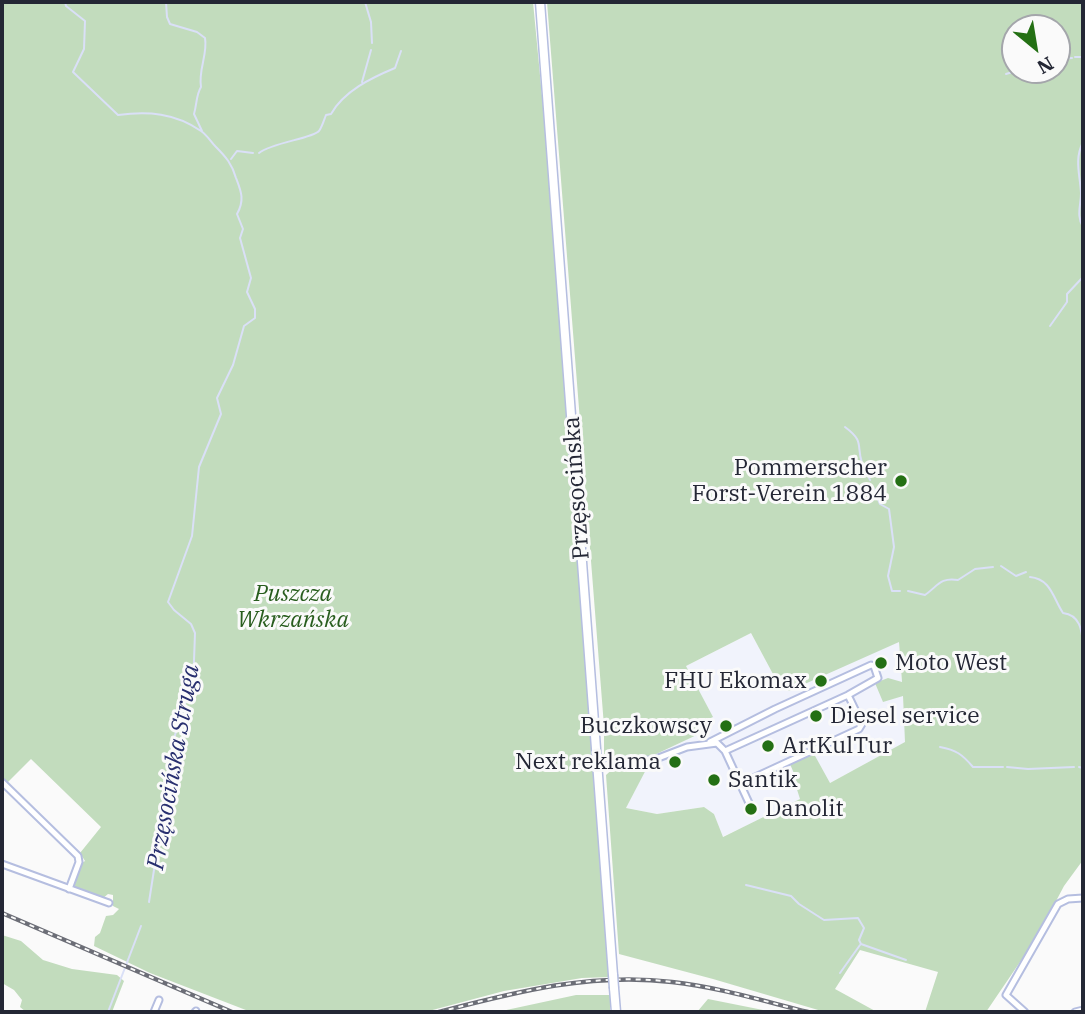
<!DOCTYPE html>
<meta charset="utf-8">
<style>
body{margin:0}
#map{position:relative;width:1085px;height:1014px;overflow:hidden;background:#fafafa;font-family:"IBM Plex Serif",serif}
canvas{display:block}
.frame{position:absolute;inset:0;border:4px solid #242735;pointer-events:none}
.north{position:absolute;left:1001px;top:14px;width:70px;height:70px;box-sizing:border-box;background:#fafafa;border:2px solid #a4a6ab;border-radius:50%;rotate:150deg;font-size:19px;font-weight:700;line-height:28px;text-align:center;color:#242735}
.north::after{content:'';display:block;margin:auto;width:24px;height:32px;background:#247014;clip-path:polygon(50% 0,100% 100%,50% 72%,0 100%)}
</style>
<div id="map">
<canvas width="1085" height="1014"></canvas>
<div class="frame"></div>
<div class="north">N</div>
</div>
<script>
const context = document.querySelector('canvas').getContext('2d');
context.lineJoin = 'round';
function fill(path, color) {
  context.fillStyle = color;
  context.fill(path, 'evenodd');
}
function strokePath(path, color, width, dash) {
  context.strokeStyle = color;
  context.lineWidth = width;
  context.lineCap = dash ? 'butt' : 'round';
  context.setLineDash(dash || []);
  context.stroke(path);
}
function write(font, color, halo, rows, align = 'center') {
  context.font = font + ' "IBM Plex Serif",serif';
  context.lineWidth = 6;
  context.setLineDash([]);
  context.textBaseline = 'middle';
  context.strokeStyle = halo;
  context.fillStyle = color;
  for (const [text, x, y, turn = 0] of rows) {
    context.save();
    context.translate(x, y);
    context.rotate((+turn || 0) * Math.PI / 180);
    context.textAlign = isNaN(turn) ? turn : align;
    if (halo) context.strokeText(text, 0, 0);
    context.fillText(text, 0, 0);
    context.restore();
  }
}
const built = new Path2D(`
 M751 633 781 689 899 641 906 742 776 812 722 837 714 814 704 807 657 814 626 808 652 756 701 733 700 723 712 717 686 666Z`);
const green = new Path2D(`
 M2 2H533L557 253 610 977 582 978 504 991 425 1012H251L150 973 94 946 95 937 100 933 106 916 113 915 119 909 113 906V895L108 894 102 899 72 887 80 864 85 861 80 853 101 827 31 759 7 783 2 778Z
 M547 2H1083V860L1064 886 1037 937 986 1012H925L938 972 860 950 835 989 877 1012H825L713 979 619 954 606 775 617 765 628 762H650L626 808 657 814 704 807 714 814 723 837 800 799 794 780 796 778 790 764 814 754 830 783 905 742 903 696 883 702 875 683 888 678 902 682 899 642 789 691 781 689 751 633 686 666 713 717 700 723 701 733 652 756 613 762 604 757V726ZM1015 28H1057V70H1015Z
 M2 935 21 941 43 960 72 969 117 975 124 981 112 1012H26L20 1007 22 1000 14 990 2 983Z
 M576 995H610V1012H497Z
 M708 999 773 1012H697Z`);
const stream = new Path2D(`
 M65 2 66 6 85 21 84 49 73 72 118 115C148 111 175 113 201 131 207 135 211 142 216 147 226 157 232 164 236 178 241 191 245 200 237 214L243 229 240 238 251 278 247 292 255 309V318L244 326 233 365 217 398 221 414 199 467 192 536 168 602 174 610 191 624 195 633 193 688 186 701 175 735 149 902
 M166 2 167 17 170 24 197 32 205 38C208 54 198 70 201 87 196 95 197 104 194 114L202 131
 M365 2 371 22 372 43
 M1075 57H1083
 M1057 59 1072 58
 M1006 74 1019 70
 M362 82 371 50
 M1083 142C1074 160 1080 174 1081 193 1081 206 1076 215 1083 227
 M259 153C273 142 311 139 319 131 322 127 324 120 326 115L331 114C344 91 371 78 395 68L401 51
 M231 159 237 151 253 153
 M1050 326 1067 302V294L1083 277
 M845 427C865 442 856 445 862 463 864 469 868 475 870 480
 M873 487 880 504 889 509 894 547 888 576 892 591H900
 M1001 566 1016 576 1026 572
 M1030 577C1051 579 1053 598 1063 613 1080 615 1082 630 1083 645
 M908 591 925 595C938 586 940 577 958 580L975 569 993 567
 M940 747C956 750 962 754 973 767H1003
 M1007 767 1028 769 1074 767
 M1079 767 1083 768
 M746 885 791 896 799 904 824 920 858 918 864 928 859 940 861 944 906 960
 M840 973 860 945
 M108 1012 141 926`);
const street = new Path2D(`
 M710 742 775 709 871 665 874 666 878 678 848 695 725 751
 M598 767 626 760H653L687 747 717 743 725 751 749 803
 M2 782 78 856 79 862 69 889
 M740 784 859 729 862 724 848 695
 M2 864 109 903
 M154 1012 159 1000
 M195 1012 196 1011
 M1025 1012 1006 995 1058 904 1068 899 1083 898
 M1075 1012 1083 1010`);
const secondary = new Path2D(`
 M540 2 613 975
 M614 988 616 1012`);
const rail = new Path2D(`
 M2 913 232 1012
 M439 1012C516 992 592 972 672 982 718 987 763 1001 808 1012`);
const secondaryBridge = new Path2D(`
 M613 975 614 988`);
const markers = [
 [901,481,7,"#247014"],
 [881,663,7,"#247014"],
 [821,681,7,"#247014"],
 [816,716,7,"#247014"],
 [726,726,7,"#247014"],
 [768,746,7,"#247014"],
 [675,762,7,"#247014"],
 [714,780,7,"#247014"],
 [751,809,7,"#247014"]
];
const poiNames = [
 ["Pommerscher",887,468,"right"],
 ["Forst-Verein 1884",887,494,"right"],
 ["Moto West",895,663],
 ["FHU Ekomax",807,681,"right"],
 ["Diesel service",830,716],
 ["Buczkowscy",712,726,"right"],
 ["ArtKulTur",782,746],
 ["Next reklama",661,762,"right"],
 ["Santik",728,780],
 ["Danolit",765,809]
];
const streetNames = [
 ["Przęsocińska",577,488,-94]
];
const parkNames = [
 ["Puszcza",293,594],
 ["Wkrzańska",293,620]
];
const waterNames = [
 ["Przęsocińska Struga",174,767,-80]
];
fill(built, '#f1f3fc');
fill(green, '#c2dcbd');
strokePath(stream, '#dae0f7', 2);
strokePath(street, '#b5bee0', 9);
strokePath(secondary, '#b5bee0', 11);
strokePath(street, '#fff', 5);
strokePath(secondary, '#fff', 8);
strokePath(rail, '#6c6e77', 4.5);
strokePath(rail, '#fafafa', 2, [5]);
strokePath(secondaryBridge, '#b5bee0', 11, []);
strokePath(secondaryBridge, '#fff', 8);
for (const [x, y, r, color] of markers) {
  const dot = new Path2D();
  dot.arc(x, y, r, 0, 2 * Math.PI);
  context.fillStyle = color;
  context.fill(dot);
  strokePath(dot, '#fafafa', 2.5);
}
write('23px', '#242735', '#fafafa', poiNames, 'left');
write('23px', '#242735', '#fafafa', streetNames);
write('italic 23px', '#285d1e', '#fafafa', parkNames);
write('italic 24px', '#282f6f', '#fafafa', waterNames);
</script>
